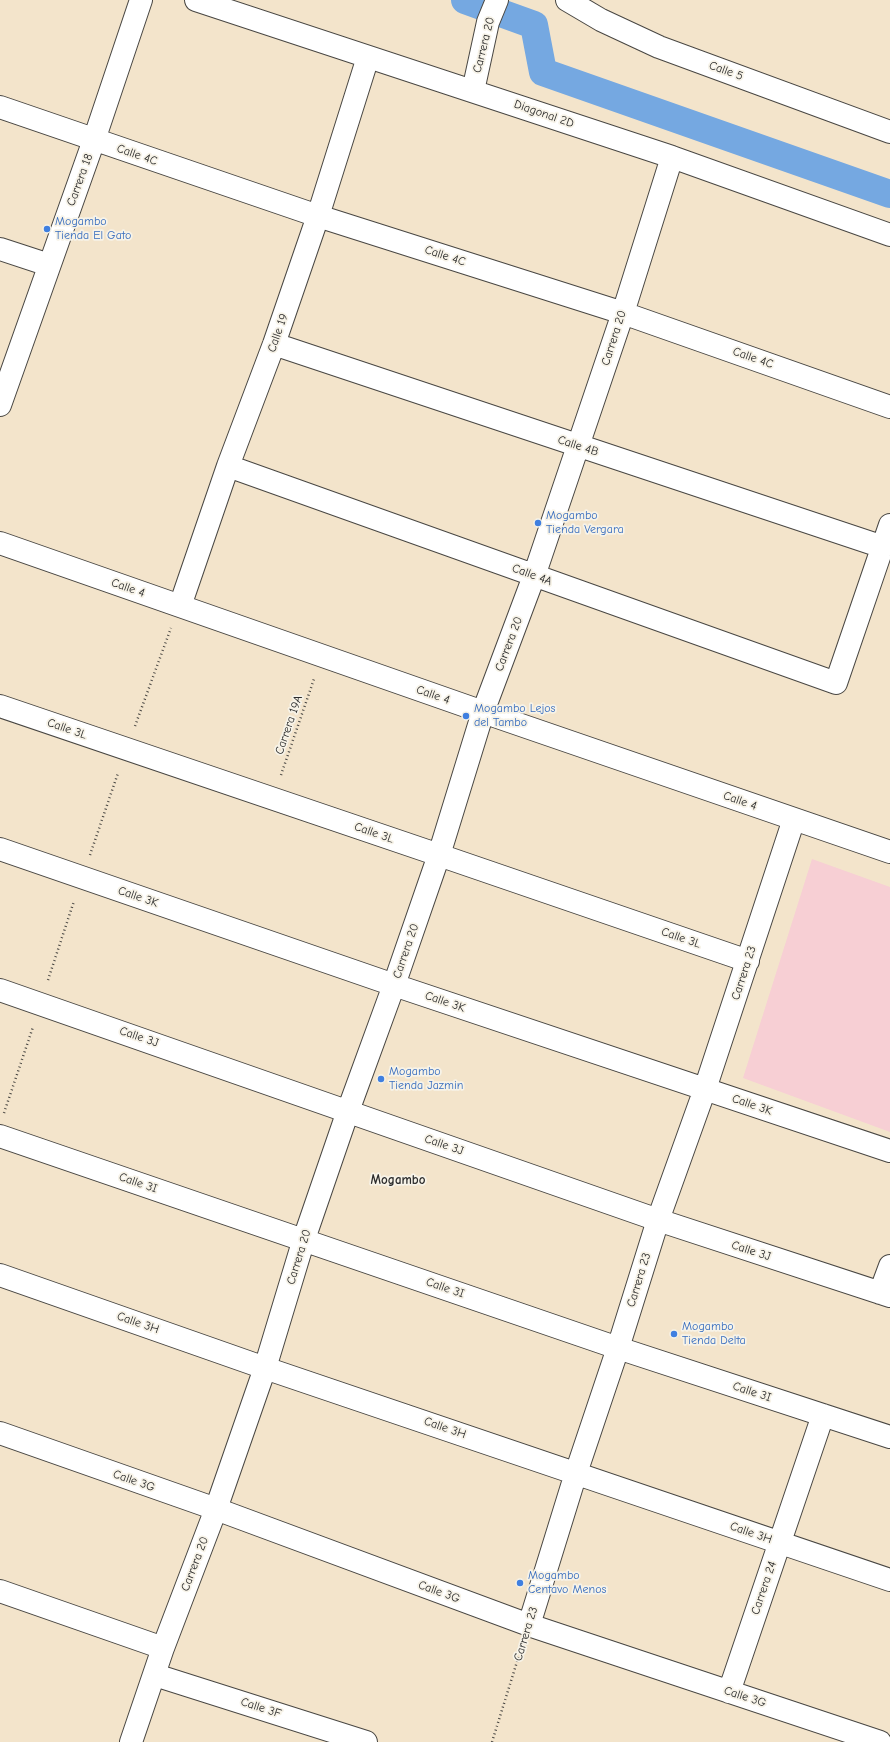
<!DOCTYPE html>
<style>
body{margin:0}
canvas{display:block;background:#f3e4cb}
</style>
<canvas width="890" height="1742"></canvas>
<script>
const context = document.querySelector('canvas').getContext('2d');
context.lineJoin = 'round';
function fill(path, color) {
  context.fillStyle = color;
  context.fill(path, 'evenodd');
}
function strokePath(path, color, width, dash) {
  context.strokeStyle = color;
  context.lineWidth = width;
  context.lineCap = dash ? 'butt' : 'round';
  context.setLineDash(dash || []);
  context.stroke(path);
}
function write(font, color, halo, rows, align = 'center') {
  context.font = font + ' "Comic Neue",sans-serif';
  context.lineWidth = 3.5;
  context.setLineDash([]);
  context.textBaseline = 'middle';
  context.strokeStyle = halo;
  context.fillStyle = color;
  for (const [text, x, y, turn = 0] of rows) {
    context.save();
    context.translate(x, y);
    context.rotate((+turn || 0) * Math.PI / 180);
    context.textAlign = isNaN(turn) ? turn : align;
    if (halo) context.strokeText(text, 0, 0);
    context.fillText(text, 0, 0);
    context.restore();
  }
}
const built = new Path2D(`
 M812 859 890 887V1132L743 1078Z`);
const canal = new Path2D(`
 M465 0 534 25 543 72 890 194`);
const path = new Path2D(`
 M135 726 171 628
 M281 775 314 679
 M90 855 118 773
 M48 980 74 901
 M4 1113 33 1027
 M492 1742 521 1649`);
const minor = new Path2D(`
 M196 0 672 157 890 235
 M567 0 601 20 659 47 890 132
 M473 91 488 22 497 0
 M0 107 318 216 623 313 890 407
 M0 249 49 265
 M274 344 883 547
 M0 405 94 140 141 0
 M228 466 836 683 890 525
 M0 543 483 712 890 852
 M180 606 228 466 274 344 318 216 368 57
 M0 706 439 855 748 961
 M0 849 394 985 890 1151
 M0 990 658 1220 890 1296
 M0 1136 618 1348 890 1437
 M0 1275 265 1368 890 1580
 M880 1293 890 1266
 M0 1433 216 1509 529 1625 880 1742
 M0 1591 163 1648
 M529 1625 576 1473 618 1348 658 1220 705 1089 794 819
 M155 1675 366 1742
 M729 1692 823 1415
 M131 1742 163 1648 216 1509 265 1368 304 1239 348 1111 394 985 439 855 483 712 534 576 623 313 672 157`);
const markers = [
 [47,229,4,"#3f7fe0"],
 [538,523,4,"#3f7fe0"],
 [466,716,4,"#3f7fe0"],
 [381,1079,4,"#3f7fe0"],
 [674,1334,4,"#3f7fe0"],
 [520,1583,4,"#3f7fe0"]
];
const streetNames = [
 ["Carrera 20",484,45,-76],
 ["Calle 5",726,71,20],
 ["Diagonal 2D",544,114,19],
 ["Calle 4C",137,155,19],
 ["Carrera 18",80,180,-70],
 ["Calle 4C",445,256,18],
 ["Calle 19",278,333,-71],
 ["Carrera 20",614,338,-72],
 ["Calle 4C",753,358,19],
 ["Calle 4B",578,446,18],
 ["Calle 4A",532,575,20],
 ["Calle 4",128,588,19],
 ["Carrera 20",509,644,-69],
 ["Calle 4",433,695,19],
 ["Carrera 19A",289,725,-71],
 ["Calle 3L",67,729,19],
 ["Calle 4",740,801,19],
 ["Calle 3L",374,833,19],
 ["Calle 3K",138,897,19],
 ["Calle 3L",681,938,19],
 ["Carrera 20",406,951,-71],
 ["Carrera 23",744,973,-72],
 ["Calle 3K",445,1002,19],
 ["Calle 3J",139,1037,19],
 ["Calle 3K",752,1105,19],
 ["Calle 3J",444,1145,19],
 ["Calle 3I",138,1183,19],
 ["Calle 3J",751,1251,18],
 ["Carrera 20",299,1257,-73],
 ["Carrera 23",639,1280,-73],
 ["Calle 3I",445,1288,19],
 ["Calle 3H",138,1323,19],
 ["Calle 3I",752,1392,18],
 ["Calle 3H",445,1428,19],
 ["Calle 3G",134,1481,19],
 ["Calle 3H",751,1533,19],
 ["Carrera 20",195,1564,-69],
 ["Carrera 24",764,1588,-71],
 ["Calle 3G",439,1592,20],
 ["Carrera 23",526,1634,-73],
 ["Calle 3G",745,1697,18],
 ["Calle 3F",261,1708,18]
];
const shopNames = [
 ["Mogambo",55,222],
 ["Tienda El Gato",55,236],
 ["Mogambo",546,516],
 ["Tienda Vergara",546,530],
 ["Mogambo Lejos",474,709],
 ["del Tambo",474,723],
 ["Mogambo",389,1072],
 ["Tienda Jazmin",389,1086],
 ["Mogambo",682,1327],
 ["Tienda Delta",682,1341],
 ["Mogambo",528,1576],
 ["Centavo Menos",528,1590]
];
const neighbourhoodNames = [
 ["Mogambo",398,1180]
];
fill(built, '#f7cfd4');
strokePath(canal, '#75a8e1', 28);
strokePath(minor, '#494743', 24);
strokePath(path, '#494743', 2.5, [1, 3]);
strokePath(minor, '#fff', 22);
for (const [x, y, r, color] of markers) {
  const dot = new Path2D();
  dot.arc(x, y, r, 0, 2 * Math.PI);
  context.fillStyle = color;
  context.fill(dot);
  strokePath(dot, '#f7f3e8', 1.5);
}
write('12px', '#2b2b2b', '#f7f3e8', streetNames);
write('12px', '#366cbe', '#f7f3e8', shopNames, 'left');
write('bold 13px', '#2b2b2b', '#f7f3e8', neighbourhoodNames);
</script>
